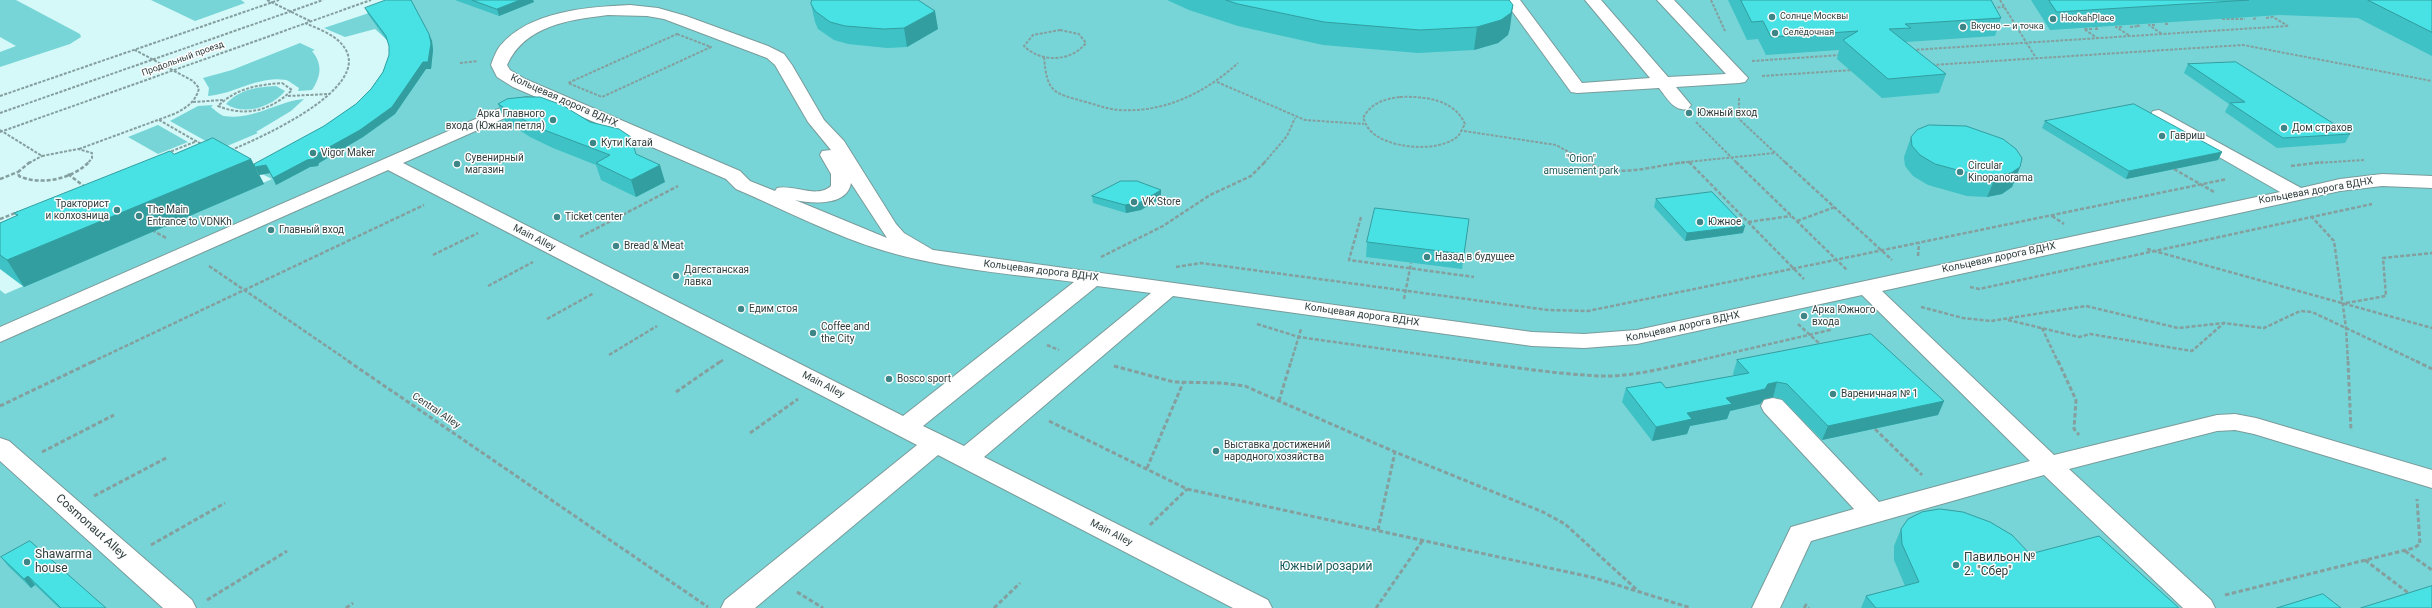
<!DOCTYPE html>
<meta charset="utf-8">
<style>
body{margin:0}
canvas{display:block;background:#d5f8f8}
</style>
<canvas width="2432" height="608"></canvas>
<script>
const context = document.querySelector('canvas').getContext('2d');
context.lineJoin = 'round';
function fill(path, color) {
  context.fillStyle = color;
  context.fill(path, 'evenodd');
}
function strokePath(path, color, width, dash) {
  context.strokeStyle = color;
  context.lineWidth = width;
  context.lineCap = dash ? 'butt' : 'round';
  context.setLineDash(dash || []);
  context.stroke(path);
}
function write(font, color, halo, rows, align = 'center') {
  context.font = font + ' Roboto,sans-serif';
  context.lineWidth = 3;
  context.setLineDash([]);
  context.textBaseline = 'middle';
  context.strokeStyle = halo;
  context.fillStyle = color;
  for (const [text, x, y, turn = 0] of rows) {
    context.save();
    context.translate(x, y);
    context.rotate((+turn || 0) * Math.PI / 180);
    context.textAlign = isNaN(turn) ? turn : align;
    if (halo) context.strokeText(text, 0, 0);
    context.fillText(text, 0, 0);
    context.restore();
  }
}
const green = new Path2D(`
 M0 0H16L80 34 81 37 70 44 0 67V52L16 46 0 37Z
 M151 0H241L245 3 195 21Z
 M408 0H2432V608H0V290L5 294 272 179 258 172 354 115 392 62 389 39H386L375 29 345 37 324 28Z
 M300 43 315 50 312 51C323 65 321 76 312 90L298 91 299 88C295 86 290 81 286 80 259 75 234 94 208 96L209 88 203 78 232 70Z
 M276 86 285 91C272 107 244 116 226 104 240 89 257 87 276 86Z
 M304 99 291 111 256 132 258 133 220 149 170 121 198 106 213 105 211 107C215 110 220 115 224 116 252 121 278 101 304 99Z
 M158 125 188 142 158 154 128 137Z`);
const pathFar2 = new Path2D(`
 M267 0 310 21
 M1711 0 1725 31
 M2000 0 2036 58
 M1993 8 2004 7
 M2266 18 2273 17 2288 26
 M2222 19H2245
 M2253 19 2257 18
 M2165 24H2168L2166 23
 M2155 25H2149L2162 34
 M2122 27H2116L2130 36
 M2130 27 2139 26 2137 25
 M2092 29H2084L2097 38
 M2095 29H2098L2096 27
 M1060 30 1079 34 1086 43C1071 62 1041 63 1024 46L1033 35Z
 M677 34 711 47 602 97 568 83Z
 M1912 50 2288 26
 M1044 57C1047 93 1053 93 1086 102 1097 105 1107 109 1119 110 1164 113 1205 93 1238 63
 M1752 61 1841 55
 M460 63 478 61
 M1932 65 2243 45 2432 81
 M1762 76 1853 70
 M1217 82 1305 120 1364 124
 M282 83 292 90C271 111 245 117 218 106 237 88 257 85 282 83Z
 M0 96 279 0
 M288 96 329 94
 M1400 97C1424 96 1454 99 1465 124 1463 127 1461 132 1459 135 1441 154 1384 149 1369 129 1366 126 1365 121 1363 118 1371 103 1384 99 1400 97Z
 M1739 98V119L1786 163
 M193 102 223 100
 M0 113 323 0
 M159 120 203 145
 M1696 122 1737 163
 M0 130 42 156
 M1464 131 1556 145 1589 163
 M0 132 371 0
 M79 149 174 114C186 108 196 102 199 88L193 81 135 50
 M231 150C258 139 374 88 344 47 335 34 318 29 305 23
 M167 153 197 141
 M42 156 78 149 92 153V158L88 163
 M1688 161 1690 163
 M29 163 42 156
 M1264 163 1287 136 1295 118
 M1677 163 1775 153
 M2316 163 2364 160`);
const pathFar1 = new Path2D(`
 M30 162 18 172 19 176C41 186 72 179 89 162
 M1587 162C1617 180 1654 165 1687 162
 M1689 162 1804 279
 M1736 162 1847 270
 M1785 162 1892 260
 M2291 166 2323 162
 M2174 169 2214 192
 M68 174 85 187
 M0 179 18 172
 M2052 216 2064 224
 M2311 216 2334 241 2346 328 2348 362
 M1361 217 1349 260 1474 277
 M0 219 18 212
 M1797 221 1835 207
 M1748 222 1791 216
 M152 230 166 238
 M580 237 678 186
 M2147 249 2432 328
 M433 255 478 233
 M1918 256 1919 243
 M1101 257 1163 226 1210 195 1251 176 1265 162
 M209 266 350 362
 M1176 267 1201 263 1548 310 1588 311 2227 179
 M488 286 533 262
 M1970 287 1979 289 2372 204
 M1404 299 1411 263
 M2346 303 2386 296 2383 258 2432 253
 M1921 307 1963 318 1991 321 2086 306 2178 328 2224 323 2264 328 2300 311 2312 312 2418 362
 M547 319 594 293
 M2008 320 2079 337 2090 334 2192 351 2224 323
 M1257 324 1299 337 1476 362
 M1798 324 1821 345
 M2042 328 2058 362
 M1047 345 1059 350
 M609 355 657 326
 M92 362 424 205
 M720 362 723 360
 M1291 362 1301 329
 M1692 362 1830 330 1828 318`);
const path = new Path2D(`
 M348 361 708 607
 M1469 361C1512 367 1556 374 1600 376 1631 377 1665 368 1696 361
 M2058 361 2076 400 2074 429 2079 435
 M2348 361 2351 431
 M2416 361 2432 369
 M1114 366 1174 382 1222 383 1245 386 1395 452 1543 512 1565 524 1636 589
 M676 392 721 361
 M1279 401 1291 361
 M0 406 94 361
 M1049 421 1187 489 1595 578 1691 608
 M1875 429 1922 475
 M750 433 798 399
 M42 452 114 415
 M1147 468 1183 383
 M94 496 168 457
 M1150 525 1187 489
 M1378 530 1395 452
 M151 545 225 503
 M2405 551 2432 570
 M2365 560 2411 595
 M797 592 823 608
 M2225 595 2414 548 2420 544 2417 499
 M207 600 287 551
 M346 608 353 603
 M994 608 1020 583
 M1376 608 1423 540
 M1804 608 1806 605 1809 608`);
const minor = new Path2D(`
 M1504 0H1520L1582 83 1650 78 1585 0H1601L1668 77 1726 74 1657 0H1674L1748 78 1745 82 1739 83 1676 87 1691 105 1688 109C1674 112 1667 98 1659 88L1577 93 1571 92Z
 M630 5 658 8 686 16 768 46 784 54 792 65 824 120 844 141 896 224 904 233 933 250 1532 332 1584 334 1637 330 2280 192 2153 119 2150 115 2153 111 2159 110 2301 188 2340 179 2382 174 2432 176V188L2382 186 2340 191 1882 291 2054 455 2217 415 2235 414 2256 418 2432 470V488L2254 434 2235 430 2217 431 2069 469 2211 600 2215 608H2183L2044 475 1811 541 1780 608H1752L1791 527 1854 509 1764 412 1761 406 1764 400 1773 398 1782 400 1879 502 2030 461 1862 295 1637 344 1584 348 1532 346 1173 296 984 457 1268 600 1272 608H1233L938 455 755 608H721L725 600 917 445 388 170 0 342V327L526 97 532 98 535 102 532 106 403 163 903 416 1074 282C1011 274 946 269 885 251 834 236 785 210 736 189L726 179 513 87 497 77 491 65C493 59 496 51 500 46 529 11 587 7 630 5ZM608 15 647 16 664 19 767 58 775 65 808 122 831 150 822 151 820 155 831 174V186C817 199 793 184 777 188L775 191 750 181 740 171 525 79 510 70 507 65C525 25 569 20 608 15ZM851 183 887 238 795 200C813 204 847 206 851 183ZM1097 286 1151 293 964 446 923 426Z
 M0 438 9 441 192 600 196 608H163L0 461Z`);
const wall = new Path2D(`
 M455 0H533L534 2 499 16Z
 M1167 0H1509L1510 28 1508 35 1498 43 1474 50 1418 53 1323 45 1238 26 1189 10Z
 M1728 0H1991L2001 18 1995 36 1906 42V43L1946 74 1939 93 1882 98 1837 59 1839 50 1766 55 1758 39 1747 40Z
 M2031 0H2431L2432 1V56L2358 18 2280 15 2050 30Z
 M811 4 938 29 907 47 887 48 848 44 834 40 818 29 815 22Z
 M365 8 429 34 432 41 433 50 431 69H426L395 114 363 137 319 163 318 166 310 167 276 185 270 173 259 175 255 167 324 126 356 104 371 89 383 72 389 55V46L388 42 368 14Z
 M2188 64 2350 134 2345 143 2277 148 2225 112 2229 104 2184 73Z
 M498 104 636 154 665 182 636 197 601 180 596 165 553 148 530 137 504 120Z
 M2045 121 2222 152 2218 160 2126 179 2042 128Z
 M1911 137 2020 167 2012 187 2002 194 1987 197 1967 196 1928 185 1913 176 1905 166 1904 157Z
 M251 159 264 184 24 287 0 269V223L17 216 14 213Z
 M1161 190V198L1141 210 1126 213 1093 203 1092 196Z
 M1656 199 1743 233 1685 241 1654 207Z
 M1469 219 1462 269 1366 257 1367 242Z
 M1737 360 1944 401 1938 415 1822 440 1782 399 1773 397 1764 399 1760 404 1730 411 1727 419 1690 426 1687 434 1652 441 1622 402 1626 388H1666L1734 376 1733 374Z
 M1901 529 2030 554 2179 608H1861L1866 596 1905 586 1894 560V546Z
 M1 557 106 608H59L35 585 31 588 8 566Z`);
const shadedWall = new Path2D(`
 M520 0H533L534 2 499 16 497 9Z
 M1513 5 1510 28 1508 35 1498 43 1474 50 1477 27Z
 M935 11 938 29 907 47 904 28Z
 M429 34 432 41 433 50 431 69H426L395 114 363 137 319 163 318 166 310 167 276 185 273 178 315 155Z
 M2222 152 2218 160 2126 179 2129 171Z
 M251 159 264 184 24 287 7 260Z
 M266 165 270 173 259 175 255 167Z
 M660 165 665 182 636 197 631 180Z
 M2020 167 2012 187 2002 194 1987 197 1996 176Z
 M1161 190V198L1141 210 1126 213 1125 205Z
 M1745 226 1743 233 1685 241 1687 233Z
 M1777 382 1773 397 1764 399 1760 404 1730 411 1727 419 1690 426 1687 434 1652 441 1656 427 1687 413 1726 398 1768 384Z
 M1944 401 1938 415 1822 440 1828 426Z
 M28 576 35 585 31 588 24 579Z`);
const building = new Path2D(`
 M386 0H411L429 34 431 43 428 62H423L392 107 360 130 315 155 314 159 307 160 273 178 266 165 255 167 254 164 324 126 356 104 371 89 383 72 389 55V46L386 36 365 8Z
 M472 0H520L497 9Z
 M812 0H918L935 11 904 28 884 29 845 26 830 22 815 11 811 4Z
 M1226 0H1509L1513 5 1511 13 1501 20 1477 27 1420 30 1324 22 1238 4Z
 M1741 0H1991L2001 18 1905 24 1911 28 1889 29 1946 74 1888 79 1843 40 1858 31 1771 37 1763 21 1752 22Z
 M2049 0H2249L2057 12Z
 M2368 0H2431L2432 1V32Z
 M2236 62 2350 134 2283 138 2230 103 2245 102 2188 64Z
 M525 97H540L562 105 590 122 619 129 631 137 636 154 660 165 631 180 596 163 610 155 547 131 524 120 498 104 507 99Z
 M2134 104 2222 152 2129 171 2045 121Z
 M1929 125 1966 126 2003 139 2016 149 2022 158 2020 167 2011 173 1996 176 1976 175 1935 164 1920 155 1912 146 1911 137 1917 130Z
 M213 138 251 159 7 260 0 255V223L18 215 14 213 170 151 174 154Z
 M1121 181H1137L1161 190 1141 202 1125 205 1092 196Z
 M1712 192 1745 226 1687 233 1656 199Z
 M1375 208 1469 219 1464 254 1367 242Z
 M1871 334 1944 401 1828 426 1787 384 1777 382 1768 384 1765 389 1726 398 1732 404 1687 413 1692 419 1656 427 1626 388 1661 382 1666 388 1749 373 1737 360Z
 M1940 509 1963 512 1990 522 2012 535 2030 554 2099 536 2179 608H1876L1866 596 1919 582 1902 544 1901 529 1908 519 1922 512Z
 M30 541 106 608H61L28 576 24 579 1 557Z
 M2432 586V608H2361Z
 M2323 594 2341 608H2277Z`);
const markers = [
 [1772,17,4,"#3d8586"],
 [2053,19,4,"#3d8586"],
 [1963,27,4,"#3d8586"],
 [1775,33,4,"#3d8586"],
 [1689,113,4,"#3d8586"],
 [553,120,4,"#3d8586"],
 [2284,128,4,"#3d8586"],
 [2162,136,4,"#3d8586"],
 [593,143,4,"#3d8586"],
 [313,153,4,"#3d8586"],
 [457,164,4,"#3d8586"],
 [1960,172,4,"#3d8586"],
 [1134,202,4,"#3d8586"],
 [117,210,4,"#3d8586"],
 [139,216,4,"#3d8586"],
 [557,217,4,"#3d8586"],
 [1700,222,4,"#3d8586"],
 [271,230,4,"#3d8586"],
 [616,246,4,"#3d8586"],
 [1427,257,4,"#3d8586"],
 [676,276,4,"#3d8586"],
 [741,309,4,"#3d8586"],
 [1804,316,4,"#3d8586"],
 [813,333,4,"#3d8586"],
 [889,379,4,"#3d8586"],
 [1833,394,4,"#3d8586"],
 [1216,451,4,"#3d8586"],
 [27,562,4,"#3d8586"],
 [1956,565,4,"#3d8586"]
];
const farPoinames = [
 ["Солнце Москвы",1780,17],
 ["HookahPlace",2061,19],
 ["Вкусно — и точка",1971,27],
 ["Селёдочная",1783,33]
];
const farStreetnames = [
 ["Продольный проезд",183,59,-20]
];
const streetNames = [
 ["Кольцевая дорога ВДНХ",564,101,24],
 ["Кольцевая дорога ВДНХ",2316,191,-10],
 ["Main Alley",534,238,27],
 ["Кольцевая дорога ВДНХ",1999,258,-12],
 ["Кольцевая дорога ВДНХ",1041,271,7],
 ["Кольцевая дорога ВДНХ",1362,315,8],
 ["Кольцевая дорога ВДНХ",1683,327,-12],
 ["Main Alley",823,385,27],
 ["Central Alley",436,411,34],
 ["Main Alley",1111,533,27]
];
const poiNames = [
 ["Южный вход",1697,113],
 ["Арка Главного",545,114,"right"],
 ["входа (Южная петля)",545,126,"right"],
 ["Дом страхов",2292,128],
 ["Гавриш",2170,136],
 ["Кути Катай",601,143],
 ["Vigor Maker",321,153],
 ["Сувенирный",465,158],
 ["магазин",465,170],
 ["Circular",1968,166],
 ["Kinopanorama",1968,178],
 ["VK Store",1142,202],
 ["Тракторист",109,204,"right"],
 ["и колхозница",109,216,"right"],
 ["The Main",147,210],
 ["Entrance to VDNKh",147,222],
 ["Ticket center",565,217],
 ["Южное",1708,222],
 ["Главный вход",279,230],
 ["Bread & Meat",624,246],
 ["Назад в будущее",1435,257],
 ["Дагестанская",684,270],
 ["лавка",684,282],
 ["Едим стоя",749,309],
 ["Арка Южного",1812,310],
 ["входа",1812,322],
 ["Coffee and",821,327],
 ["the City",821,339],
 ["Bosco sport",897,379],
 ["Вареничная № 1",1841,394],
 ["Выставка достижений",1224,445],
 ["народного хозяйства",1224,457]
];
const parkNames = [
 ["\"Orion\"",1581,159],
 ["amusement park",1581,171]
];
const nearStreetnames = [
 ["Cosmonaut Alley",91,527,42]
];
const nearPoinames = [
 ["Shawarma",35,555],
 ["house",35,569],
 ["Павильон №",1964,558],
 ["2. \"Сбер\"",1964,572]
];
const nearParknames = [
 ["Южный розарий",1326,567]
];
fill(green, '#77d5d7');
strokePath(minor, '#7a9b9b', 2);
strokePath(pathFar2, '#859e9e', 2, [3, 1.5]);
strokePath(pathFar1, '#859e9e', 2.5, [4, 2]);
strokePath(path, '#859e9e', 3, [4.5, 2.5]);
fill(minor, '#fff');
fill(wall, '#3ec2c5');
fill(shadedWall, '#329ea0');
fill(building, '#48e2e5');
strokePath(building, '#329ea0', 1);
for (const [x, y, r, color] of markers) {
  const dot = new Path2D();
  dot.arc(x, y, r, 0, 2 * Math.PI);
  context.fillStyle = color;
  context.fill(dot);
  strokePath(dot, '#fdfdfd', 1.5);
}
write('9px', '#303e3e', '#fdfdfd', farPoinames, 'left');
write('9px', '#303e3e', '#fdfdfd', farStreetnames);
write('10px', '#303e3e', '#fdfdfd', streetNames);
write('10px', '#303e3e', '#fdfdfd', poiNames, 'left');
write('10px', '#19595a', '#fdfdfd', parkNames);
write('12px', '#303e3e', '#fdfdfd', nearStreetnames);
write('12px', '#303e3e', '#fdfdfd', nearPoinames, 'left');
write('12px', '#19595a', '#fdfdfd', nearParknames);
</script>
